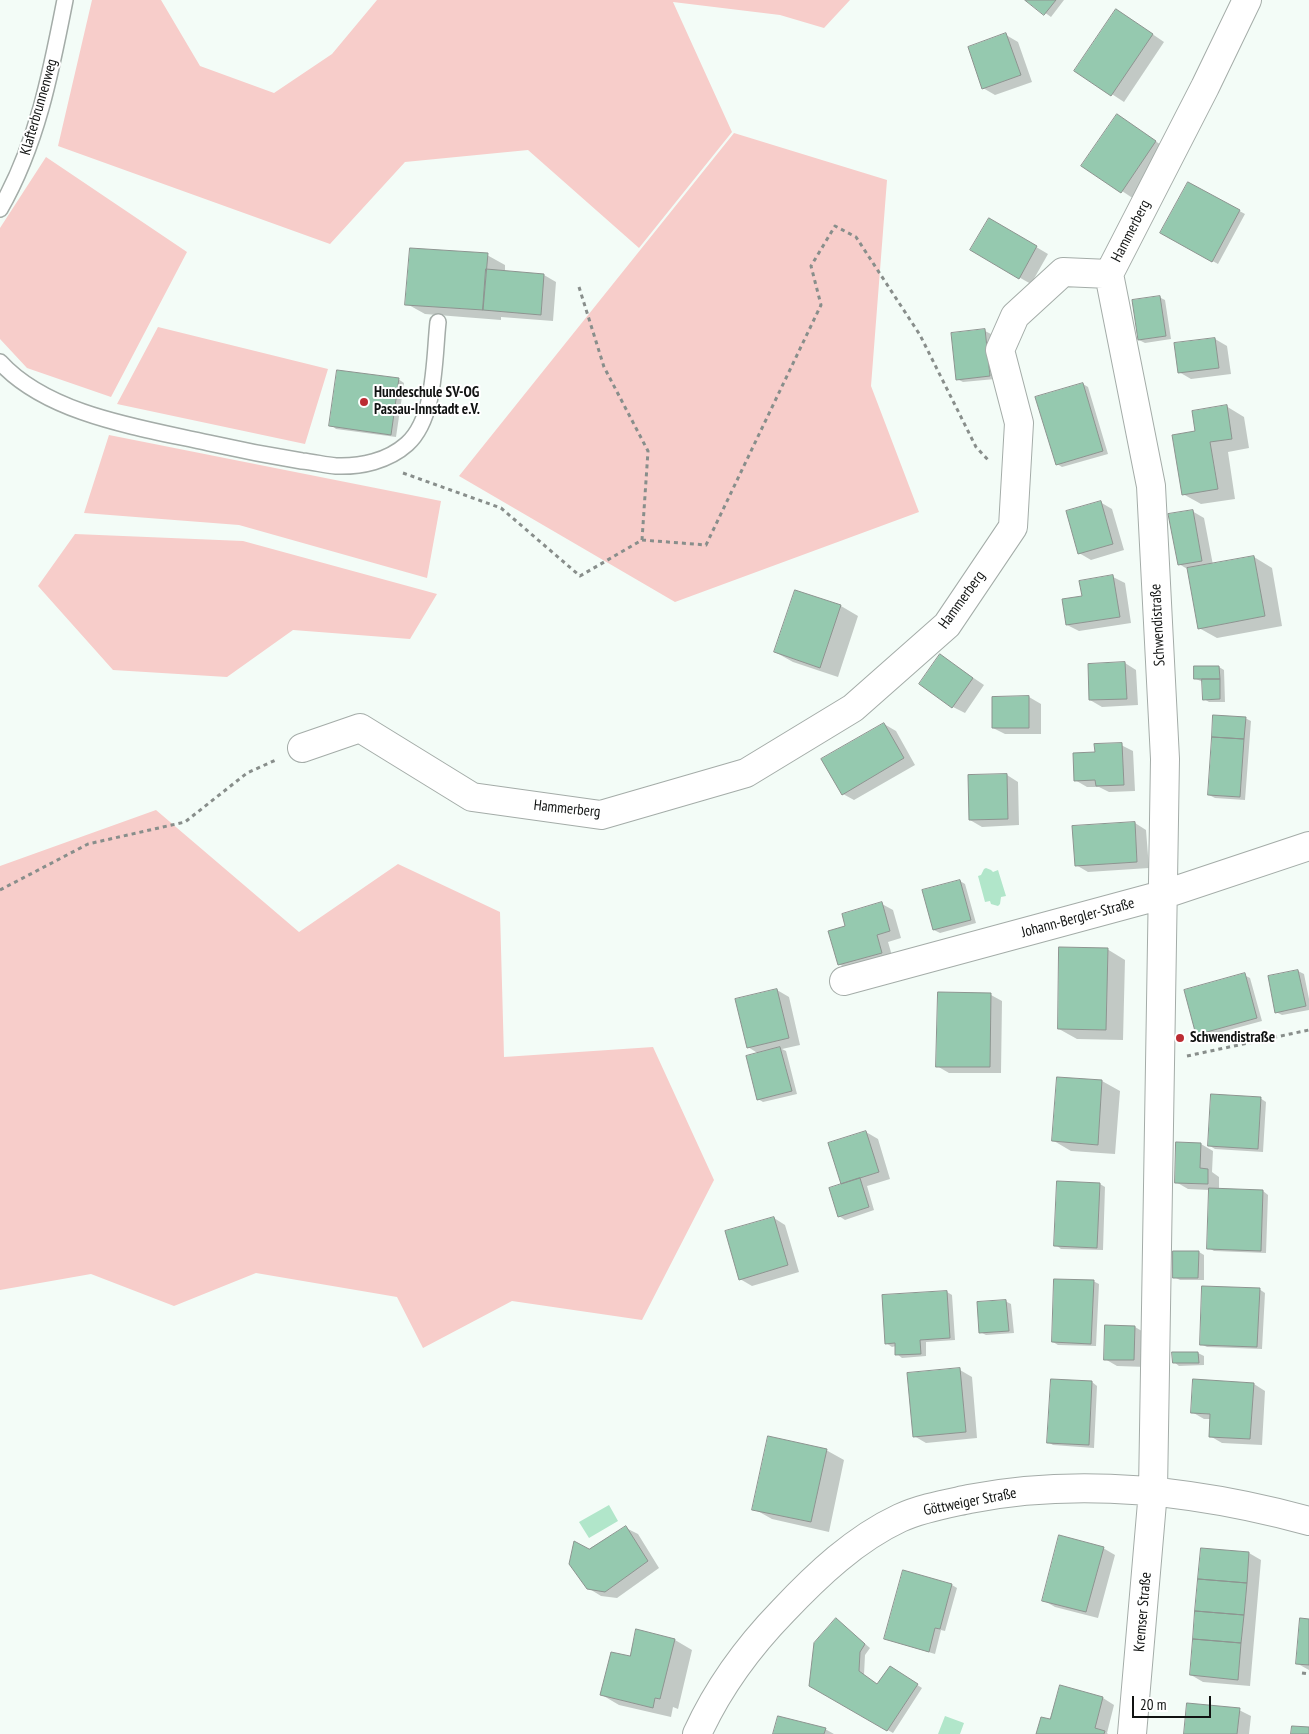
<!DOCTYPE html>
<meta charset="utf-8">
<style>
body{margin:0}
#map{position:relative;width:1309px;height:1734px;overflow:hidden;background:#f3fcf7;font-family:"PT Sans Narrow",sans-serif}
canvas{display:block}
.scale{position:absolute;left:1132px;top:1696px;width:79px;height:22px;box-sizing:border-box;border:2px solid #111312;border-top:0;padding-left:6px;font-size:15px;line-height:18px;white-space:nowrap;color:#111312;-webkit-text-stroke:4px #fff;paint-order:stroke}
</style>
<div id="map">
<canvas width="1309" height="1734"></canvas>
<div class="scale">20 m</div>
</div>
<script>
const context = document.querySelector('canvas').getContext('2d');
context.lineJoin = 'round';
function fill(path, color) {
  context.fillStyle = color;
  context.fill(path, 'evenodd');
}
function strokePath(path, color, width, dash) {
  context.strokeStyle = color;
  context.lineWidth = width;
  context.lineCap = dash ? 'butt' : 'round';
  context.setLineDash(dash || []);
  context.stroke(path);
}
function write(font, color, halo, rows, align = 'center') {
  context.font = font + ' "PT Sans Narrow",sans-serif';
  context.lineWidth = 4;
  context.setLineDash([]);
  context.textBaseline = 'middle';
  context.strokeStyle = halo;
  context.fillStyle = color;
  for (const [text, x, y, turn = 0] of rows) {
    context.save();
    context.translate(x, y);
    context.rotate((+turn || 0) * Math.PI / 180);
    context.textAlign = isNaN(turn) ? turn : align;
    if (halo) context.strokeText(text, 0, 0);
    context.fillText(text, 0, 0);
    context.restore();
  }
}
const green = new Path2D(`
 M92 0H161L200 66 274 93 332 54 377 0H850L824 28 780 15 673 2 732 132 639 248 528 150 405 162 330 244 58 146Z
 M734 133 887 180 871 386 919 512 675 602 459 476Z
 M46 157 187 252 111 397 27 368 0 339V228Z
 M158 327 328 369 305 444 117 404Z
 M109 435 441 501 427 578 239 525 84 513Z
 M75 534 243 541 437 594 410 639 293 630 227 677 113 670 38 586Z
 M156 810 299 932 398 864 500 912 504 1057 653 1047 714 1180 642 1320 512 1301 423 1348 397 1297 256 1273 174 1306 91 1274 0 1290V866Z`);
const water = new Path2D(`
 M986 868 991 870 993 872 998 870 1006 896 1001 897 1000 904 998 906 991 904 990 901 985 902 978 876 981 875 984 869Z
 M609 1505 618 1521 589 1538 579 1522Z
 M945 1716 964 1723 960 1734H938Z`);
const shadow = new Path2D(`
 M1027 0H1064L1051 17Z
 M1117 10 1164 42 1124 102 1075 70Z
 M1006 35 1018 42 1032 82 995 95 983 88Z
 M1117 115 1167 149 1134 199 1083 165Z
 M1188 183 1245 214 1218 264 1161 233Z
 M989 219 1048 254 1031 284 971 250Z
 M487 255 505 265V272L544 275 556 282 553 321 501 317V320L425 314 407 304Z
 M1159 297 1165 300 1171 339 1145 343 1139 340Z
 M985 331 991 334 995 379 963 382 957 379Z
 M1215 339 1227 346 1231 374 1191 379 1179 372Z
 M398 379 404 383 396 437 336 429 331 425Z
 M1083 384 1088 387 1108 454 1062 467 1057 464Z
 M1226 406 1244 417 1249 448 1228 452 1235 499 1201 504 1183 494 1197 432Z
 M1100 502 1112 509 1124 550 1091 560 1079 553Z
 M1192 511 1204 518 1213 565 1254 557 1272 568 1282 626 1217 638 1199 628 1189 570 1179 564Z
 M1113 577 1125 583 1131 623 1079 631 1067 625 1083 597Z
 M841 606 858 616 838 677 793 662 775 652Z
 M941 656 984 685 965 713 953 707Z
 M1125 663 1136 670 1138 705 1102 707 1090 700Z
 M1219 667 1224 670 1225 702H1209L1204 699 1203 682 1196 679Z
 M1029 697 1041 704V734H1005L993 728Z
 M1245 718 1251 721 1245 800 1215 798 1209 795Z
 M884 724 896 731 915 765 854 800 843 794Z
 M1121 745 1133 751 1135 791 1109 792 1099 787H1087L1075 780 1096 753Z
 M1007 775 1018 782 1019 825 982 827 970 820Z
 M1135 823 1146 830 1149 868 1088 872 1076 865Z
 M960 881 965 884 976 923 940 933 934 930 924 891Z
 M882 904 893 910 901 938 888 942 893 959 851 971 839 964 847 927Z
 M1107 949 1125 960 1123 1040 1077 1039 1059 1029Z
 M1298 971 1304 974 1309 999V1010L1282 1015 1276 1012Z
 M1244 975 1250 978 1262 1021 1203 1037 1197 1034Z
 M777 990 789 997 800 1045 782 1049 786 1051 797 1094 763 1102 758 1099 759 1054 748 1047Z
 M991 995 1002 1001 1001 1073H949L937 1066Z
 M1102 1081 1120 1091 1115 1154 1071 1151 1054 1141Z
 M1260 1098 1266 1102 1263 1152 1215 1149 1210 1146Z
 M866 1132 878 1139 890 1179 867 1186 874 1210 845 1220 839 1216 843 1185 830 1144Z
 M1177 1143 1201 1144 1213 1151 1212 1172 1219 1177V1190L1263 1191 1268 1195 1266 1253 1214 1251 1209 1248 1210 1190 1188 1189 1176 1182Z
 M1059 1182 1100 1184 1105 1187 1103 1250 1061 1249 1056 1245Z
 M774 1218 785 1225 799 1272 752 1286 740 1279Z
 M1199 1252 1204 1255V1280H1180L1174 1277Z
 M1093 1281 1099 1284 1096 1346 1058 1345 1053 1342Z
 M1259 1289 1265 1293 1262 1349 1207 1347 1201 1344Z
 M947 1292 952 1295 955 1340 926 1342V1356L902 1358 897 1354 896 1346 892 1347 886 1343Z
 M1005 1301 1011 1304 1014 1333 986 1335 980 1332Z
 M1106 1326 1135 1327 1147 1334 1146 1367 1117 1366 1105 1359Z
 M1174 1353H1198L1204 1356V1365L1179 1366 1174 1362Z
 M960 1370 972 1377 977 1438 926 1443 914 1436Z
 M1092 1382 1097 1386 1094 1448 1053 1445 1048 1442Z
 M1254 1384 1265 1391 1262 1445 1222 1443 1210 1436 1211 1419H1204L1192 1412Z
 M826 1450 844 1460 829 1532 772 1519 754 1509Z
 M626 1528 638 1534 659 1568 617 1598 601 1596 588 1588 589 1551Z
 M1103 1548 1115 1555 1098 1618 1055 1607 1043 1600Z
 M1202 1549 1249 1553 1261 1560 1250 1686 1203 1682 1191 1675Z
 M904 1571 952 1585 957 1588 945 1631 941 1630 935 1654 891 1641 885 1638Z
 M837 1620 870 1648 865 1655 864 1675 878 1685 891 1668 922 1688 893 1733 810 1686Z
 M1309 1620V1670L1298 1664Z
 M675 1640 692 1650 678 1709 673 1707 671 1717 619 1705 602 1695 631 1658Z
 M1103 1698 1114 1705 1107 1733 1108 1734H1038L1051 1721Z
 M1239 1710 1251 1716 1249 1734H1185Z
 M825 1729 834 1734H774Z`);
const building = new Path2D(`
 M1025 0H1056L1044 15Z
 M1116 9 1153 34 1111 96 1074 71Z
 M1006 33 1021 75 982 89 968 47Z
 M1117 114 1156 141 1121 193 1081 166Z
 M1188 182 1240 210 1212 262 1160 233Z
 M989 218 1037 246 1019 279 970 250Z
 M410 248 488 253 483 310 405 305Z
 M486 269 544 274 541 315 483 310Z
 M1160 296 1166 336 1138 340 1132 300Z
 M985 329 990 376 956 380 951 333Z
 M1215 338 1219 368 1178 373 1174 343Z
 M337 370 399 378 391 435 329 426Z
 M1083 383 1103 451 1056 465 1035 397Z
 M1227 405 1232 439 1210 442 1218 489 1182 495 1172 435 1195 431 1192 411Z
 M1101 501 1113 544 1078 554 1066 511Z
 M1193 510 1202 561 1178 565 1168 514Z
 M1254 556 1265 616 1198 629 1187 568Z
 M1113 575 1120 617 1066 625 1062 599 1082 596 1079 581Z
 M795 590 841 605 820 668 774 652Z
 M940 654 973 678 952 708 919 684Z
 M1125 662 1127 699 1089 700 1088 664Z
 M1194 666H1219L1220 679H1194Z
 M1202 679H1220V699L1203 700Z
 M1029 696V728H992V697Z
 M1213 715 1246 717 1244 739 1212 737Z
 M884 723 904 758 842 795 821 759Z
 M1212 737 1244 739 1240 797 1208 795Z
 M1122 743 1124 785 1096 786 1095 780 1074 781 1073 753 1095 752 1094 744Z
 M1007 774 1008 819 969 820 968 775Z
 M1135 822 1137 862 1075 866 1072 826Z
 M960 880 971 920 933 930 922 890Z
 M882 902 890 931 877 935 882 953 838 965 828 931 845 926 842 914Z
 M1059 947 1108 948 1106 1030 1058 1029Z
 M1298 970 1306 1006 1275 1013 1268 976Z
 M1245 973 1257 1018 1196 1035 1184 990Z
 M777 989 789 1038 747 1048 735 999Z
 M938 992 991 993 990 1067H936Z
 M780 1047 792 1091 757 1100 746 1056Z
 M1057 1077 1102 1080 1098 1145 1052 1141Z
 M1211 1094 1261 1097 1258 1149 1208 1146Z
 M866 1131 879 1172 841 1184 828 1143Z
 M1176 1142 1201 1143 1200 1168 1208 1169V1184L1175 1183Z
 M860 1178 869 1207 838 1217 829 1188Z
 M1057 1181 1100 1183 1097 1248 1054 1246Z
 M1209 1188 1263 1190 1261 1251 1207 1249Z
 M774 1217 788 1265 739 1280 725 1231Z
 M1173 1251H1199L1198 1278H1173Z
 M1054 1279 1094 1280 1091 1344 1052 1342Z
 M1202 1286 1260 1288 1257 1347 1200 1345Z
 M947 1291 950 1338 920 1340 921 1354 895 1355V1343L885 1344 882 1295Z
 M1006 1300 1009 1331 979 1333 977 1302Z
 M1105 1325 1135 1326 1134 1360H1104Z
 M1172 1352H1198L1199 1363H1173Z
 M960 1368 966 1432 913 1437 907 1373Z
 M1051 1379 1092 1381 1089 1445 1047 1443Z
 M1193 1379 1254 1383 1250 1439 1209 1437 1210 1414 1191 1413Z
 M768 1436 827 1449 811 1522 752 1510Z
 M626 1526 648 1561 605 1592 587 1589 569 1564 574 1541 589 1549Z
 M1059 1535 1104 1547 1086 1612 1042 1601Z
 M1201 1548 1249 1552 1247 1583 1198 1579Z
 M903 1570 952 1584 940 1629 935 1628 929 1652 884 1639Z
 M1198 1579 1247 1583 1244 1615 1195 1611Z
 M1195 1611 1244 1615 1241 1643 1193 1639Z
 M836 1618 865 1644 860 1652 859 1671 877 1684 890 1666 918 1684 887 1731 809 1686 814 1643Z
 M1300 1618 1309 1619V1665L1296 1664Z
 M636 1629 675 1639 660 1699 655 1698 653 1708 600 1695 611 1652 630 1656Z
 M1193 1639 1241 1643 1238 1680 1190 1675Z
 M1060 1685 1103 1697 1095 1728 1105 1731 1104 1734H1036L1041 1717 1050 1719Z
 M1187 1703 1240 1708 1237 1734H1184Z
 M778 1716 826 1728 824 1734H773Z
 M1292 1726 1309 1727V1734H1291Z`);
const path = new Path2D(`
 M579 287 604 367 648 451 642 540
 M403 473 501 508 580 576 642 540 706 545 821 305 811 266 835 226 856 237 920 335 976 447 990 462
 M0 890 88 844 185 822 247 773 278 759
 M1187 1056 1309 1030
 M1302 1673 1309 1674`);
const service = new Path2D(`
 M0 209C37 145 51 72 65 0
 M0 362C48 415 142 428 209 443 240 450 271 456 302 461 313 462 325 465 336 466 361 467 388 461 407 444 436 418 434 358 438 322`);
const minor = new Path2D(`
 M1109 274 1151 486 1165 759 1153 1491 1132 1734
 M302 748 360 728 472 797 601 815 746 773 853 708 947 625 1013 527 1019 423 1000 350 1015 316 1063 272 1109 274 1205 87 1247 0
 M844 981 1162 895 1309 846
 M697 1734C718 1688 748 1647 783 1611 817 1575 855 1539 900 1518 922 1508 946 1504 969 1499 1082 1477 1199 1491 1309 1521`);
const markers = [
 [364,402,5,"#bc2c33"],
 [1180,1038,5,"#bc2c33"]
];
const streetNames = [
 ["Klafterbrunnenweg",39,107,-74],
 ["Hammerberg",1131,231,-63],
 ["Hammerberg",962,600,-54],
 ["Schwendistraße",1158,625,-93],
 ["Hammerberg",567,809,6],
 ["Johann-Bergler-Straße",1078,918,-15],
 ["Göttweiger Straße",970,1502,-11],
 ["Kremser Straße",1143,1612,-85]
];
const poiNames = [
 ["Hundeschule SV-OG",374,393],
 ["Passau-Innstadt e.V.",374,410],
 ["Schwendistraße",1190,1038]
];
fill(green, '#f7cdca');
fill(water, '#b1e6ca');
fill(shadow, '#0003');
fill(building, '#95c9af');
strokePath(building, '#8d9490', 1);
strokePath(service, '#a4aca8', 18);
strokePath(minor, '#a4aca8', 30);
strokePath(path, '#888e8b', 3, [4, 4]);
strokePath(service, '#fff', 15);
strokePath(minor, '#fff', 28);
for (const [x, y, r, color] of markers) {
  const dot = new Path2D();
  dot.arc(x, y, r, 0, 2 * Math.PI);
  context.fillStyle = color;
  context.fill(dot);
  strokePath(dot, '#fff', 2);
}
write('15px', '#111312', '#fff', streetNames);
write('bold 15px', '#111312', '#fff', poiNames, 'left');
</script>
